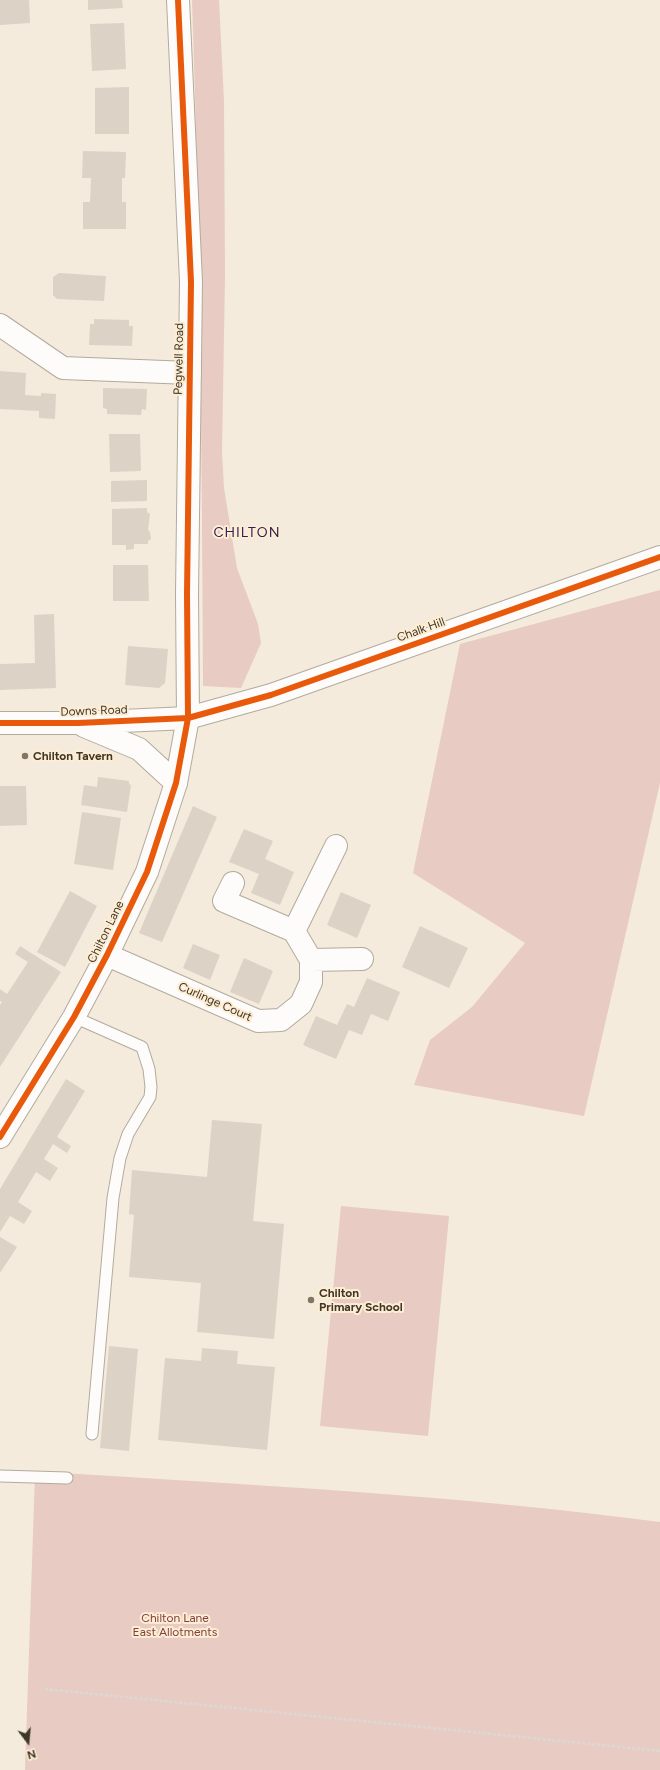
<!DOCTYPE html>
<style>
body{margin:0}
#map{position:relative;width:660px;height:1770px;overflow:hidden;background:#f4ebdc;font-family:Figtree,sans-serif}
canvas{display:block}
.north{position:absolute;left:8px;top:1722px;width:40px;height:40px;-webkit-text-stroke:3px #feedd2;paint-order:stroke;rotate:164deg;font-size:11px;font-weight:700;line-height:16px;text-align:center;color:#3f372a}
.north::after{content:'';display:block;margin:auto;width:14px;height:18px;background:#3f372a;clip-path:polygon(50% 0,100% 100%,50% 72%,0 100%)}
</style>
<div id="map">
<canvas width="660" height="1770"></canvas>
<div class="north">N</div>
</div>
<script>
const context = document.querySelector('canvas').getContext('2d');
context.lineJoin = 'round';
function fill(path, color) {
  context.fillStyle = color;
  context.fill(path, 'evenodd');
}
function strokePath(path, color, width, dash) {
  context.strokeStyle = color;
  context.lineWidth = width;
  context.lineCap = dash ? 'butt' : 'round';
  context.setLineDash(dash || []);
  context.stroke(path);
}
function write(font, color, halo, rows, align = 'center') {
  context.font = font + ' Figtree,sans-serif';
  context.lineWidth = 4;
  context.setLineDash([]);
  context.textBaseline = 'middle';
  context.strokeStyle = halo;
  context.fillStyle = color;
  for (const [text, x, y, turn = 0] of rows) {
    context.save();
    context.translate(x, y);
    context.rotate((+turn || 0) * Math.PI / 180);
    context.textAlign = isNaN(turn) ? turn : align;
    if (halo) context.strokeText(text, 0, 0);
    context.fillText(text, 0, 0);
    context.restore();
  }
}
const green = new Path2D(`
 M192 0H219L224 101 225 276 222 452 224 488 237 568 258 624 261 643 241 688 203 686C202 457 200 229 192 0Z
 M660 590V783L584 1116 414 1085 430 1040 472 1007 525 943 413 873 460 644Z
 M341 1206 449 1216 428 1436 320 1426Z
 M48 1472C252 1485 457 1495 660 1522V1770H25L35 1473Z`);
const building = new Path2D(`
 M0 0H29L30 23 0 25Z
 M88 0H122L123 8 88 10Z
 M124 23 126 69 92 71 90 24Z
 M129 87V134H95V88Z
 M83 151 126 152 125 178H122V202H126V229H83V202H90L91 178H82Z
 M59 273 106 276 104 301 57 299 53 295V277Z
 M94 319 129 320V326H133L132 346 89 345 90 324H94Z
 M0 371 26 373 25 395 41 396V393L56 394 55 419 39 418V411L0 409Z
 M103 388 147 389 146 410 142 409 141 415 107 414V409L103 408Z
 M109 434H140L141 471 110 472Z
 M147 480V501L111 502V481Z
 M147 508V512L150 514 148 530 150 532 151 539 148 541V544H134V549L126 550V545H112V509Z
 M113 565H148L149 601H113Z
 M54 614 56 688 0 690V664L35 663 34 615Z
 M128 646 168 649 165 683 159 688 125 685Z
 M98 777 129 781V784L131 785 127 812 81 805 84 785 97 787Z
 M0 786H26L27 825 0 826Z
 M193 806 217 817 162 942 139 933Z
 M82 812 121 818 113 870 74 864Z
 M244 829 273 841 265 859 294 872 280 905 251 893 259 874 229 862Z
 M70 891 97 906 65 967 37 952Z
 M341 892 371 905 357 938 327 925Z
 M420 926 468 948 449 988 402 967Z
 M193 944 220 955 210 980 183 968Z
 M20 946 61 972 0 1067V1005L2 1002 0 1001V989L7 994 28 962 15 954Z
 M244 958 273 971 259 1004 230 992Z
 M367 978 400 992 388 1021 371 1014 362 1035 349 1030 336 1059 303 1045 316 1016 337 1025 347 1004 354 1007Z
 M66 1079 85 1091 57 1137 71 1146 67 1153 53 1144 44 1159 58 1168 53 1176 50 1181 36 1172 18 1202 32 1211 24 1224 10 1216 0 1232V1189Z
 M212 1120 262 1124 253 1221 284 1224 274 1339 197 1332 201 1283 129 1277 134 1215 129 1214 132 1170 207 1177Z
 M0 1237 17 1247 0 1273Z
 M109 1346 138 1349 129 1451 100 1448Z
 M202 1348 238 1351 237 1364 275 1367 267 1450 158 1440 165 1358 201 1361Z`);
const path = new Path2D(`
 M45 1689 660 1751`);
const lane = new Path2D(`
 M74 1017 142 1047 149 1069 151 1087 150 1097 128 1134 120 1158 113 1198 92 1434
 M0 1476 67 1478`);
const street = new Path2D(`
 M0 325 63 368 190 373
 M0 723H78L188 718 271 695 660 557
 M84 726 139 749 176 783
 M294 931 336 846
 M107 955 258 1021 281 1020 301 1004 311 982V960L294 931 224 901 233 883
 M311 960 362 959`);
const secondary = new Path2D(`
 M0 1137 74 1017 107 955 147 872 176 783 188 718 187 594 191 282 178 0`);
const cycleway = new Path2D(`
 M0 723H78L188 718 271 695 660 557
 M0 1137 74 1017 107 955 147 872 176 783 188 718 187 594 191 282 178 0`);
const markers = [
 [25,756,4,"#7e7668"],
 [311,1300,4,"#7e7668"]
];
const streetNames = [
 ["Pegwell Road",179,359,-89],
 ["Chalk Hill",421,630,-20],
 ["Downs Road",94,711,-2],
 ["Chilton Lane",106,932,-64],
 ["Curlinge Court",215,1002,24]
];
const poiNames = [
 ["Chilton Tavern",33,756],
 ["Chilton",319,1293],
 ["Primary School",319,1307]
];
const parkNames = [
 ["Chilton Lane",175,1618],
 ["East Allotments",175,1632]
];
const quarterNames = [
 ["CHILTON",247,533]
];
fill(green, '#e8cbc3');
fill(building, '#ddd2c6');
strokePath(lane, '#b2aa9d', 13);
strokePath(street, '#b2aa9d', 24);
strokePath(secondary, '#b2aa9d', 24);
strokePath(path, '#dbd9d4', 2.5, [3, 2]);
strokePath(lane, '#fdfcfa', 11);
strokePath(street, '#fdfcfa', 22);
strokePath(secondary, '#fdfcfa', 22);
strokePath(cycleway, '#e8590c', 6);
for (const [x, y, r, color] of markers) {
  const dot = new Path2D();
  dot.arc(x, y, r, 0, 2 * Math.PI);
  context.fillStyle = color;
  context.fill(dot);
  strokePath(dot, '#feedd2', 1.5);
}
write('12px', '#3f372a', '#feedd2', streetNames);
write('bold 12px', '#3f372a', '#feedd2', poiNames, 'left');
write('12px', '#7e4042', '#feedd2', parkNames);
context.letterSpacing = '1px';
write('14px', '#2e205a', '#feedd2', quarterNames);
context.letterSpacing = '0px';
</script>
